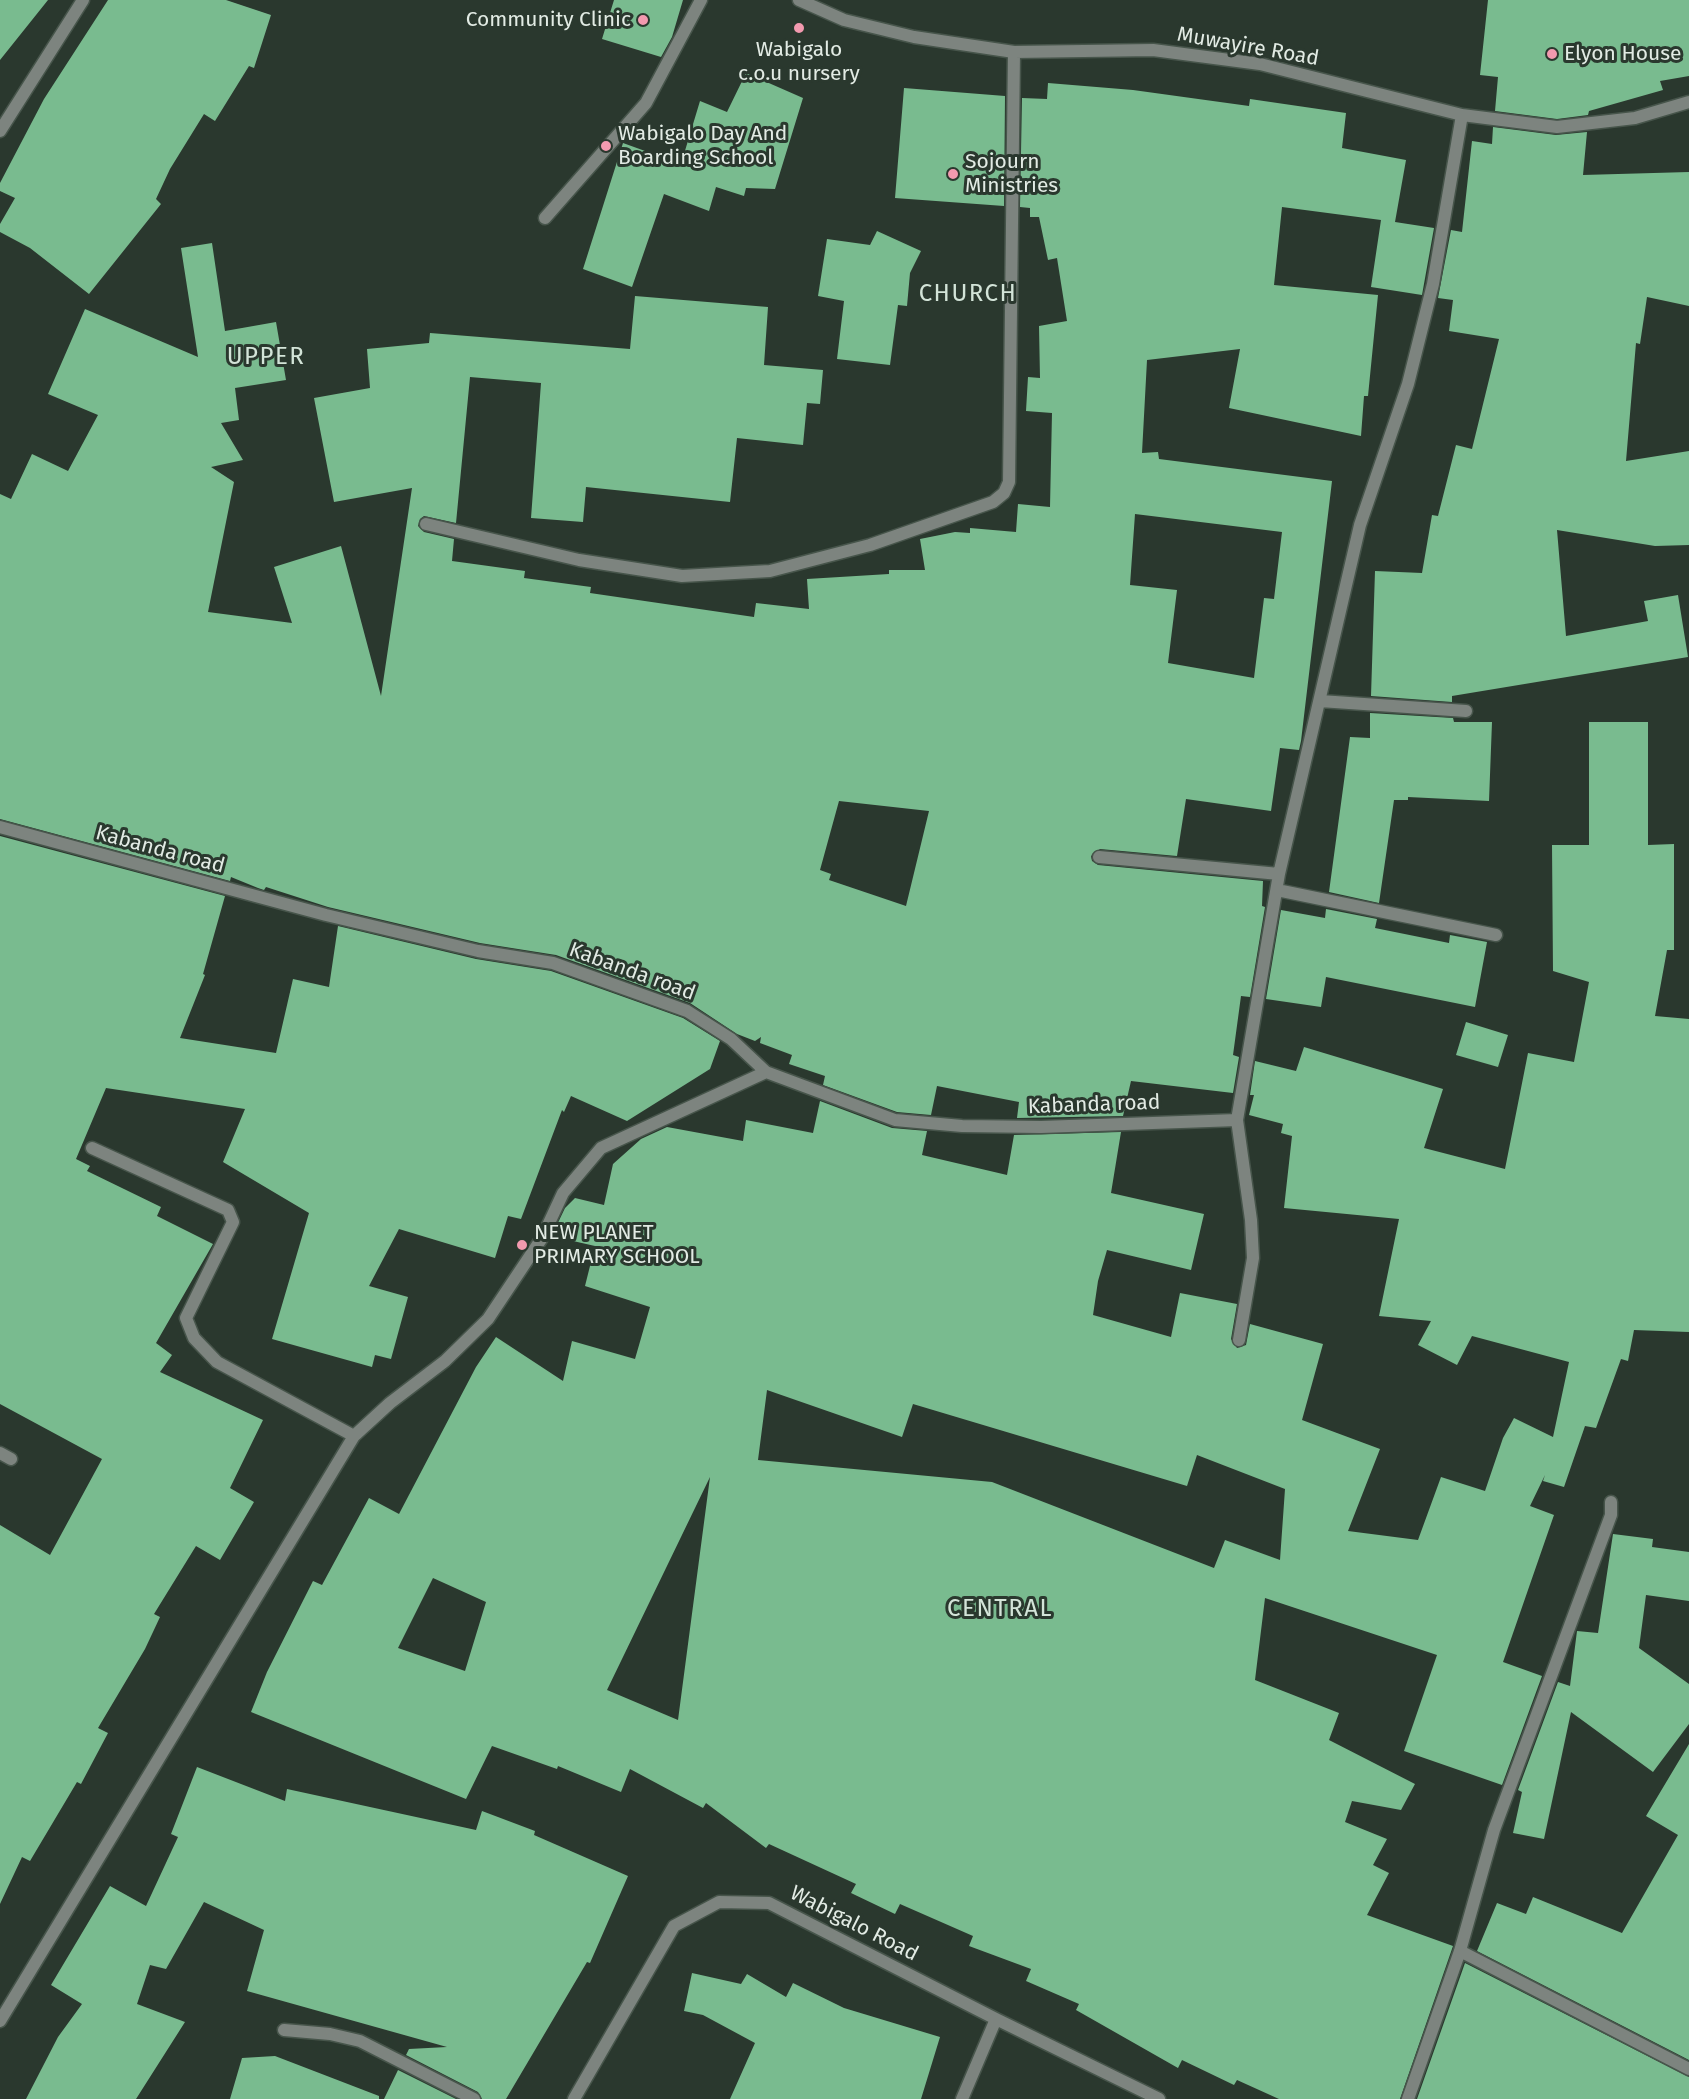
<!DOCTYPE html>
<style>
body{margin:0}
canvas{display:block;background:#2a382e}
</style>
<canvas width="1689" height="2099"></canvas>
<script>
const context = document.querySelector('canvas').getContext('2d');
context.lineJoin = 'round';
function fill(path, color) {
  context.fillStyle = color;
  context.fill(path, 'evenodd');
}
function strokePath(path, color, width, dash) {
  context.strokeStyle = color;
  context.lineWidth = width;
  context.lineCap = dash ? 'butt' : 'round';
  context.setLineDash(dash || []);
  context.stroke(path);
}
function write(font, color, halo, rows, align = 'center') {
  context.font = font + ' "Fira Sans",sans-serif';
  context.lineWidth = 6;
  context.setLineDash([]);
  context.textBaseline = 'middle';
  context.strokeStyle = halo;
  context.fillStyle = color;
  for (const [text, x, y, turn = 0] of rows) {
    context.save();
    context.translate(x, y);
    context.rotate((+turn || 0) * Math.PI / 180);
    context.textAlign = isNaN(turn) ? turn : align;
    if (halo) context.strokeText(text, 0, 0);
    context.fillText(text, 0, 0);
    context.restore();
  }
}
const building = new Path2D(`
 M0 0H48L0 60Z
 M108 0H226L271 15 254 68 249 66 215 121 204 114 170 169 156 199 161 204 89 294 30 248 0 232V224L15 198 0 191V183L44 99Z
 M614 0H683L672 37 661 57 602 39Z
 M1488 0H1689V76L1660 81 1663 90 1589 111 1588 115 1557 119 1495 111 1498 77 1480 75Z
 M746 73 803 98 775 189 746 188 744 196 716 187 709 211 664 194 632 287 583 269 623 143 681 164 700 101 727 112Z
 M1048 83 1133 90 1249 106 1250 99 1346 113 1342 148 1406 160 1395 222 1434 228 1422 295 1371 287 1381 220 1282 207 1274 285 1378 295 1368 396H1364L1361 436 1229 408 1240 349 1147 360 1142 453 1158 452 1159 459 1332 481 1301 741 1299 750 1280 748 1271 811 1186 799 1177 856 1100 849 1091 856 1092 861 1098 865 1263 881 1262 906 1265 907 1250 997 1241 996 1233 1055 1239 1057 1233 1093 1131 1081 1123 1116 1017 1118 1019 1102 937 1086 931 1115 897 1112 823 1085 825 1076 789 1064 792 1055 760 1043 761 1037 755 1041 737 1034 690 1003 556 955 480 943 328 907 266 887 264 890 258 888 231 877 230 881 0 819V494L11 499 32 454 68 471 98 415 48 394 85 309 198 357 181 248 212 243 225 331 276 322 286 380 235 388 239 420 221 423 243 460 211 467 234 482 208 612 292 623 274 567 341 546 381 696 412 488 334 502 314 398 370 388 367 349 429 343 430 333 630 349 635 296 768 307 764 365 823 370 820 404 807 403 803 445 737 438 730 502 586 487 583 522 531 518 541 383 470 377 456 523 424 516 420 519 418 526 424 532 454 539 452 561 525 571 524 578 591 587 590 593 754 617 756 603 809 609 807 579 889 574V570H925L920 539 955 532 970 533V528L1016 532 1018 504 1050 507 1052 413 1026 411 1028 377 1040 378 1039 326 1067 321 1057 258 1048 260 1039 217H1030V208L1020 207 1022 98 1047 99ZM1135 514 1282 532 1274 599 1264 598 1254 678 1168 663 1177 590 1130 585ZM839 801 929 811 906 906 829 880 831 874 820 870Z
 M904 88 1005 96 1004 206 895 198Z
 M1493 127 1556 135 1587 132 1583 175 1689 172V306L1647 297 1640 344 1636 343 1626 461 1689 451V545L1655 546 1557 530 1566 636 1648 621 1644 601 1678 595 1688 657 1452 696V702L1371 696 1375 571 1422 573 1432 515 1438 516 1456 445 1472 449 1499 339 1449 331 1453 300 1438 298 1451 230 1462 232 1472 141 1492 144Z
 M877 231 921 251 910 273 907 306 898 305 890 365 837 359 844 301 818 296 827 239 870 245Z
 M1370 713 1453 718 1454 722H1492L1489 801 1408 797V800H1394L1379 903 1329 892 1350 737 1370 738Z
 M1589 722H1648V845L1674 844V950H1667L1655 1016 1689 1019V1332L1634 1330 1628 1361 1621 1359 1596 1428 1585 1426 1564 1487 1543 1481 1545 1475 1530 1506 1554 1515 1503 1662 1542 1676 1502 1785 1404 1751 1437 1655 1265 1598 1255 1680 1339 1713 1329 1740 1415 1784 1401 1810 1352 1801 1345 1822 1387 1839 1373 1865 1389 1873 1367 1915 1453 1946 1400 2099H1279L1237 2080 1234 2085 1182 2060 1178 2068 1076 2010 1079 2004 1026 1981 1031 1969 969 1946 973 1936 900 1904 895 1914 851 1893 856 1884 769 1844 766 1848 706 1803 703 1808 630 1769 621 1792 558 1766 557 1769 492 1746 466 1799 251 1712 267 1672 313 1581 322 1585 369 1498 399 1514 476 1367 496 1337 563 1381 572 1341 635 1359 650 1307 585 1286 595 1246 573 1241 575 1235 555 1229 565 1208 575 1198 604 1205 613 1164 641 1139 667 1127 743 1141 746 1120 813 1133 820 1101 892 1128 927 1131 922 1155 1007 1175 1014 1135 1121 1132 1111 1193 1204 1214 1191 1270 1107 1250 1098 1281 1093 1315 1171 1337 1180 1293 1237 1304 1231 1339 1237 1348 1246 1345 1250 1324 1323 1344 1302 1420 1380 1449 1348 1531 1418 1540 1441 1477 1485 1491 1503 1438 1514 1418 1553 1437 1569 1362 1472 1336 1457 1365 1418 1345 1431 1321 1379 1316 1399 1219 1284 1208 1292 1136 1281 1133 1283 1124 1249 1115 1254 1095H1250L1255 1061 1296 1071 1304 1047 1443 1089 1424 1148 1505 1169 1528 1053 1574 1062 1589 982 1553 971 1552 845H1589ZM767 1390 902 1437 913 1404 1187 1486 1197 1455 1285 1489 1280 1560 1225 1540 1214 1568 992 1482 758 1460ZM710 1477 678 1720 607 1690ZM433 1578 486 1602 465 1671 398 1648Z
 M0 836 225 896 203 974 205 975 180 1038 276 1053 293 979 329 987 338 926 476 959 551 971 683 1018 720 1041 710 1069 627 1121 571 1096 564 1112 562 1110 521 1219 508 1216 495 1258 399 1229 369 1286 408 1297 391 1359 375 1355 372 1367 272 1339 309 1213 223 1162 245 1109 106 1088 76 1159 90 1166 87 1171 161 1207 157 1216 213 1244 156 1343 172 1355 160 1372 263 1420 230 1488 254 1502 220 1560 196 1546 154 1614 160 1617 145 1649 98 1728 108 1733 81 1784 77 1782 30 1861 22 1857 0 1904V1525L50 1555 102 1459 0 1404Z
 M1326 909 1377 919 1375 928 1449 943 1450 935 1487 942 1475 1007 1326 977 1321 1007 1266 999 1281 910 1325 918Z
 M1466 1022 1508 1035 1498 1067 1456 1055Z
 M1613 1534 1653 1539 1652 1547 1689 1552V1601L1646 1595 1639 1648 1689 1684V1724L1653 1772 1571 1712 1544 1839 1513 1833 1522 1792 1518 1790 1558 1682 1570 1686 1577 1631 1598 1633Z
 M1689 1744V2060L1477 1951 1497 1903 1526 1914 1533 1897 1622 1933 1678 1835 1646 1816Z
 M197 1767 285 1801 287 1789 476 1830 482 1811 535 1831 534 1835 628 1876 590 1963 587 1962 506 2099H482L478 2092 406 2055 409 2049 447 2047 247 1991 264 1930 204 1902 166 1969 150 1965 137 2004 185 2022 136 2099H26L58 2037 82 2004 51 1985 110 1886 146 1906 178 1837 171 1834Z
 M1465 1963 1689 2077V2099H1417Z
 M692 1973 741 1984 747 1974 786 1997 793 1983 844 2008 940 2037 921 2099H730L755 2043 703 2015 684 2011Z
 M275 2056 379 2096V2099H230L242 2058Z
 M398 2070 456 2099H384Z`);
const lane = new Path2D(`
 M545 218 646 103 701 0`);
const street = new Path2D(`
 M799 0 844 20 914 37 1014 52 1153 50 1260 64 1462 115 1557 127 1635 118 1689 102
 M0 131 83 0
 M426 524 579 560 682 576 770 571 870 545 993 502 1004 493 1009 482 1014 52
 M1320 701 1466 711
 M0 827 326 915 478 951 553 963 687 1011 731 1039 766 1072 895 1120 962 1126 1041 1127 1237 1120
 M1099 857 1279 874
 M1277 890 1496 935
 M1239 1340 1253 1258 1251 1220 1237 1120 1279 874 1360 525 1408 384 1433 284 1462 115
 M354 1436 390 1403 445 1361 488 1319 542 1238 563 1193 601 1148 766 1072
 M0 1453 11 1459
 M1460 1951 1689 2069
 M0 2021 354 1436 217 1362 194 1338 186 1318 233 1222 228 1210 92 1148
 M284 2030 330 2034 360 2041 474 2099
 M574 2099 674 1926 719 1902 769 1903 996 2019 1159 2099
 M962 2099 996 2019
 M1408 2099 1460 1951 1494 1830 1611 1515V1502`);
const markers = [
 [643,20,6,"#f29aaf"],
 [799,28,6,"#f29aaf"],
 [1552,54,6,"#f29aaf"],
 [606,146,6,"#f29aaf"],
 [953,174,6,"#f29aaf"],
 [522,1245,6,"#f29aaf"]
];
const poiNames = [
 ["Community Clinic",631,20,"right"],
 ["Wabigalo",799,50,"center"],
 ["c.o.u nursery",799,74,"center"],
 ["Elyon House",1564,54],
 ["Wabigalo Day And",618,134],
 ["Boarding School",618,158],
 ["Sojourn",965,162],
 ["Ministries",965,186],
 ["NEW PLANET",534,1233],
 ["PRIMARY SCHOOL",534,1257]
];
const streetNames = [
 ["Muwayire Road",1248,47,10],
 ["Kabanda road",160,850,15],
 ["Kabanda road",632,972,20],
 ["Kabanda road",1094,1105,-2],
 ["Wabigalo Road",854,1924,27]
];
const quarterNames = [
 ["CHURCH",968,294],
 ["UPPER",266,357],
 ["CENTRAL",1000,1609]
];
fill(building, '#79bb8f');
strokePath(lane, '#47554b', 15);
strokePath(street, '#47554b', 15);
strokePath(lane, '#7d847f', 12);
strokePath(street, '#7d847f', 12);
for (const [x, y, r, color] of markers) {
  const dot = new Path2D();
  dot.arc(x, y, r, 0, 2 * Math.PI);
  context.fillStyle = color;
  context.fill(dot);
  strokePath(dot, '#2a382e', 2);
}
write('21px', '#e2ebe4', '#2a382e', poiNames, 'left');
write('21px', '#e2ebe4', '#2a382e', streetNames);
context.letterSpacing = '1.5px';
write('24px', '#d3e4d8', '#2a382e', quarterNames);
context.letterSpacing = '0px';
</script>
